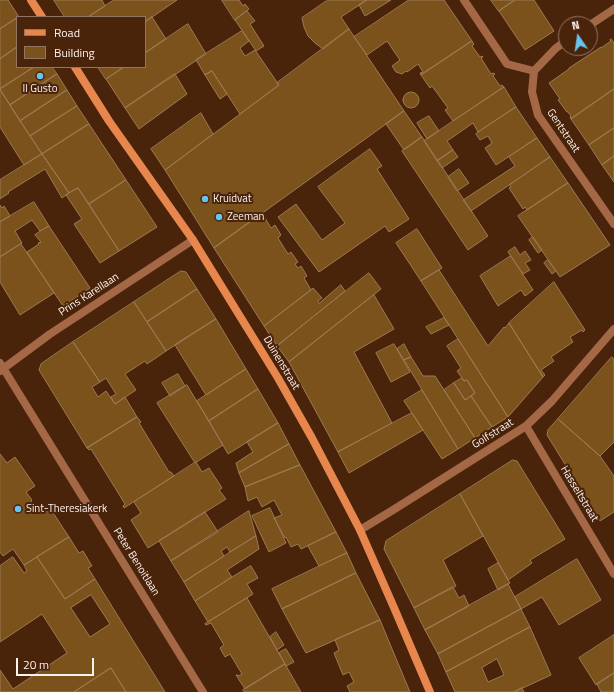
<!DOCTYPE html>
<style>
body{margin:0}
#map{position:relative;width:614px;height:692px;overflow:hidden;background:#49230a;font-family:"Titillium Web",sans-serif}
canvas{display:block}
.legend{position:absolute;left:16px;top:16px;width:130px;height:52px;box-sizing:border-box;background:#49230a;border:1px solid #917665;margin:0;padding:5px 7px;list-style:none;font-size:12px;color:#fdf2ed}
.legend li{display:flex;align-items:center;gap:8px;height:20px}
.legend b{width:20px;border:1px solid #917665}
.north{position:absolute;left:558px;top:16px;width:40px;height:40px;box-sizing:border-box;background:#49230a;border:1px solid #917665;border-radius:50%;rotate:347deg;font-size:11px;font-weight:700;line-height:16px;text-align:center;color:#fdf2ed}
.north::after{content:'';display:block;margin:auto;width:14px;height:18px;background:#66c4ef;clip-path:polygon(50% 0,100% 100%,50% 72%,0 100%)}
.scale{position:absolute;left:16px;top:658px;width:78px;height:18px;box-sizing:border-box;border:2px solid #fdf2ed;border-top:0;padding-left:5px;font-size:12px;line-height:14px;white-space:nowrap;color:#fdf2ed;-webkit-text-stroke:3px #49230a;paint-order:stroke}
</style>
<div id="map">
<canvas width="614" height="692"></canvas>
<ul class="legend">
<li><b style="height:5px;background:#e8874d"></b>Road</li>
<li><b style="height:11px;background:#7b521c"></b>Building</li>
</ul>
<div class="north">N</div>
<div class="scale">20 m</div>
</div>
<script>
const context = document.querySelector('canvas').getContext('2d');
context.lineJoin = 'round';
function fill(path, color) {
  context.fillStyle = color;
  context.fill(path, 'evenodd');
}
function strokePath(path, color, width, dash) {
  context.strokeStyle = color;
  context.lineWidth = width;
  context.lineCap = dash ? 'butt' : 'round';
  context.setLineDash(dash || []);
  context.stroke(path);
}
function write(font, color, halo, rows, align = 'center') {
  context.font = font + ' "Titillium Web",sans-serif';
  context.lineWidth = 4;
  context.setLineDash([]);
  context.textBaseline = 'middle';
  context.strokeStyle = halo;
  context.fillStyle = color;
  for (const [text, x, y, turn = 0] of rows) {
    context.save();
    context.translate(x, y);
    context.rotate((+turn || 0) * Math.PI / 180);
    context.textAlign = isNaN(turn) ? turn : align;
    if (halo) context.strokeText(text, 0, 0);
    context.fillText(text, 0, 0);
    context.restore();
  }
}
const building = new Path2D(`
 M0 0H8L19 17H17V18L0 29Z
 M54 0H102L105 6 88 17H65Z
 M114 0H177L145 22V17H88Z
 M222 0H239L243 6 245 4 249 9 235 20Z
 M328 0H367L341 17 349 29 323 49 315 43 308 36 304 27 302 18Z
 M367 0H391L365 16 359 5Z
 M409 0H444L472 41 421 75 420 73 423 72 418 64 407 72 406 71 402 74 396 72 392 66 400 60 387 41 367 55 354 37Z
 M491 0H515L499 11Z
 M515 0H534L554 31 525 50 499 11Z
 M247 11 255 21 250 24 264 46 256 51 235 20Z
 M152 17 166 39 145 53V22Z
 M17 18V47L0 59V29Z
 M188 24 206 54 125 108 106 79 124 67H145V53Z
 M349 29 404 111 214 248 165 170 279 85 277 83Z
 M242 31 249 41 240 48 245 56 255 50 279 85 240 114 212 71 205 75 196 60Z
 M611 39 614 43V89L571 119 570 117 571 116 568 112H567L558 100 560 99 549 83 569 69V68L601 47V48L611 41 610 40Z
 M472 41 474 44 472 46 480 57 482 56 483 57 481 58 491 74 493 73 495 74 493 76 500 86 502 85 504 87 453 121 445 110 448 108 432 86 430 88 421 75Z
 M17 47V67H34L0 89V59Z
 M34 67H52L57 74 10 105 0 89Z
 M98 67H124L106 79Z
 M212 71 227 94 220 99 205 75Z
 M57 74 67 90 20 121 10 105Z
 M175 74 187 94 139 129 125 108Z
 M504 87 516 107 478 132 473 123 447 141 453 150 437 161 424 141Z
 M614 89V128L589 145 571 119Z
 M0 90 42 154 24 165 0 127Z
 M67 90 77 106 30 136 20 121Z
 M403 100a8 8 0 1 1 16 0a8 8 0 1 1-16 0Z
 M77 106 89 124 42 154 30 136Z
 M516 107 537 138 496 165 485 148 492 143 488 136 480 140 476 134Z
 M404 111 422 137 404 150 386 124Z
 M201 113 213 134 165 170 151 149Z
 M429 116 439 131 427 139 417 123Z
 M89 124 126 180 89 204 78 188 69 193 42 154Z
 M614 128V156L602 165 589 145Z
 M422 137 488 236 468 250 402 151Z
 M537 138 550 157 471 211 463 200 515 166 509 157Z
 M370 149 382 166 377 169 409 219 389 232 385 226 319 272 278 217 296 204 322 240 345 223 318 187Z
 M453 150 458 157 442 168 437 161Z
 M42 154 69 193 62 198 45 169 8 192 9 193 0 199V180Z
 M614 156V182L602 165Z
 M550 157 568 183 527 210 525 207 523 209 509 188 511 187 510 185Z
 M459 169 469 183 457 191 448 177Z
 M126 180 157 227 119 251 89 204Z
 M568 183 610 245 560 277 518 216Z
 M78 188 119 251 100 263 74 224 82 219 66 195Z
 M34 202 49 226 40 231 32 220 15 231 22 243 0 257V222Z
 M0 205 2 208 4 206 10 216 0 222Z
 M262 213 271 228 275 225 281 235 278 238 288 254 291 252 298 262 295 264 298 268 301 266 307 276 304 278 311 290 264 326 214 248Z
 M49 226 90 288 63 306 27 252 39 244 38 243 41 242 35 235Z
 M417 229 442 268 421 281 396 243Z
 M533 237 542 250 538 253 529 240Z
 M21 244 54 293 20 315 0 282V257Z
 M515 247 520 255 525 251 531 260 525 263 530 270 523 274 508 252Z
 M511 256 533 290 525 296 521 290 498 306 480 276Z
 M548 260 556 271 552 274 544 263Z
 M439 270 488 346 504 327 505 328 509 323 543 377 508 417 421 281Z
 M181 271 186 272 197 289 147 322 134 302Z
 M369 273 381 289 289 362 277 346Z
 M554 282 585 330 583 332 582 330 570 337 573 342 551 357 554 361 541 370 545 375 543 377 509 323Z
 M341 285 345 291 277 346 264 326 313 288 322 298 318 301 319 303Z
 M197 289 216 319 166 351 147 322Z
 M374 295 394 329 354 352 392 423 338 452 289 362Z
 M134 302 166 351 147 364 145 361 125 374 136 390 115 404 111 397 116 394 106 378 100 382 73 342Z
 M444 318 449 325 431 334 426 327Z
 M216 319 246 369 206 395 175 345Z
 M458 339 508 417 492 427 471 396 475 393 467 380 464 381 457 371 461 368 447 346Z
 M73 342 100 382 92 387 98 397 106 391 115 404 125 397 137 417 87 448 39 370 41 364Z
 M394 344 410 372 391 382 376 353Z
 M404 344 411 357 404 360 397 349Z
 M411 357 423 376H435L475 438 458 449 404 360Z
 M612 357 614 359V442L600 456 558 419Z
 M246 369 258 389 209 421 197 401Z
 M178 374 185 386 170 396 162 383Z
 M462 378 464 381 467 380 475 393 465 400 454 383Z
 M454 383 465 400 471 396 492 427 475 438 444 390Z
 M187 385 223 445 195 463 157 403Z
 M258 389 278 423 228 454 209 421Z
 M422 390 458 449 442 459 404 401Z
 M412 413 423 430 349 473 338 452Z
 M137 417 141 422 139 423 169 472H171L174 476 124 508 123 506 125 504 91 449 89 450 87 448Z
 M558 419 600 456 614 476V512L600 521 547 435 548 430Z
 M278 423 289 444 239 473 236 463 253 452 247 442Z
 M289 444 300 465 245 487 239 473Z
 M0 454 7 463 15 457 35 486 26 492 32 500 31 501 38 511 48 505 69 537 24 565 13 549 3 556 0 552Z
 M513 460 517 461 565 539 530 560 532 563 508 580 460 494Z
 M196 462 202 472 209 468 222 488 219 490 226 499 148 548 131 520 141 513 134 502Z
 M300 465 336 532 301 549 298 544 291 547 286 537 285 538 274 518 282 515 274 500 262 507 257 497 248 501 245 487Z
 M460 494 483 536 443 560 456 586 414 608 384 549 386 541Z
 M270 508 286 543 269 552 252 516Z
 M249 511 256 536 230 552 227 547 221 551 224 556 184 582 171 561Z
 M205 512 218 532 171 561 159 541Z
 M336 532 347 553 319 566 308 546Z
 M256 536 259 549 227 570 232 577 195 601 184 582Z
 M69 537 79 553 83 551 92 566 88 568 95 579 65 599 37 557Z
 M347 553 356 573 282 609 272 589Z
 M13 557 24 573 27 571 24 565 37 557 65 599 95 579 165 692H126L111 668 74 692H0V670L13 689 67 653 42 614 0 642V566ZM91 595 110 624 90 637 71 608Z
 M577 559 601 600 559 625 542 597 521 609 515 597Z
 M498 563 510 583 498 590 488 569Z
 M251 566 258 578 247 584 253 594 208 622 195 601 232 577Z
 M356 573 380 620 306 653 282 609Z
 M508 584 521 609 438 654 425 630Z
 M453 587 459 598 464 595 469 606 425 630 414 608Z
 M247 598 285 664 245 689 236 675H238L239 676 242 674 230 654 225 657 220 648 224 645 211 623 206 625 205 624Z
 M521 609 530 627 446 672 438 654Z
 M380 620 410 692H350L347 686 354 682 349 672 343 675 334 653 339 650 335 640Z
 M530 627 551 675 514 692H455L446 672ZM497 659 504 675 488 682 482 668Z
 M276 632 284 645 277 650 270 637Z
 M614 635V673L596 685 579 658Z
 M286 649 294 662 286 666 279 653Z
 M285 664 301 692H244L243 690Z
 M111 668 126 692H74Z
 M614 673V692H601L597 684Z
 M522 688 524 692H514Z`);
const street = new Path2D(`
 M464 0 507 64 534 71
 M590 25 614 9
 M534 71 532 92 538 115 614 224
 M534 71 556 48 566 41
 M0 363 203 692
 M0 371 50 334 193 240
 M526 426 614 574
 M360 530 393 510 526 426 552 401 614 329`);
const secondary = new Path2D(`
 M31 0 42 17
 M75 67 109 121 193 240 278 378 312 438 360 530 395 610 430 692`);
const markers = [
 [40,76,4,"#66c4ef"],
 [205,199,4,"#66c4ef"],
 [219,217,4,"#66c4ef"],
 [18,509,4,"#66c4ef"]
];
const poiNames = [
 ["Il Gusto",40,89,"center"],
 ["Kruidvat",213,199],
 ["Zeeman",227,217],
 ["Sint-Theresiakerk",26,509]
];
const streetNames = [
 ["Gentstraat",563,131,56],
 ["Prins Karellaan",89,295,-33],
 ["Duinenstraat",281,363,59],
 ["Golfstraat",493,434,-32],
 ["Hasseltstraat",579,494,59],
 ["Peter Benoitlaan",136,562,58]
];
fill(building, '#7b521c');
strokePath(building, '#9c7a53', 1);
strokePath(street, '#a56846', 8);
strokePath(secondary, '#e8874d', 8);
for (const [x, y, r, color] of markers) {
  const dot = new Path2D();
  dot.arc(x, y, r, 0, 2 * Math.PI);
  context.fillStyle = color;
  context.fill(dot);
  strokePath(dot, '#49230a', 1.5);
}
write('11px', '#fdf2ed', '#49230a', poiNames, 'left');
write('11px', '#fdf2ed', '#49230a', streetNames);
</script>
